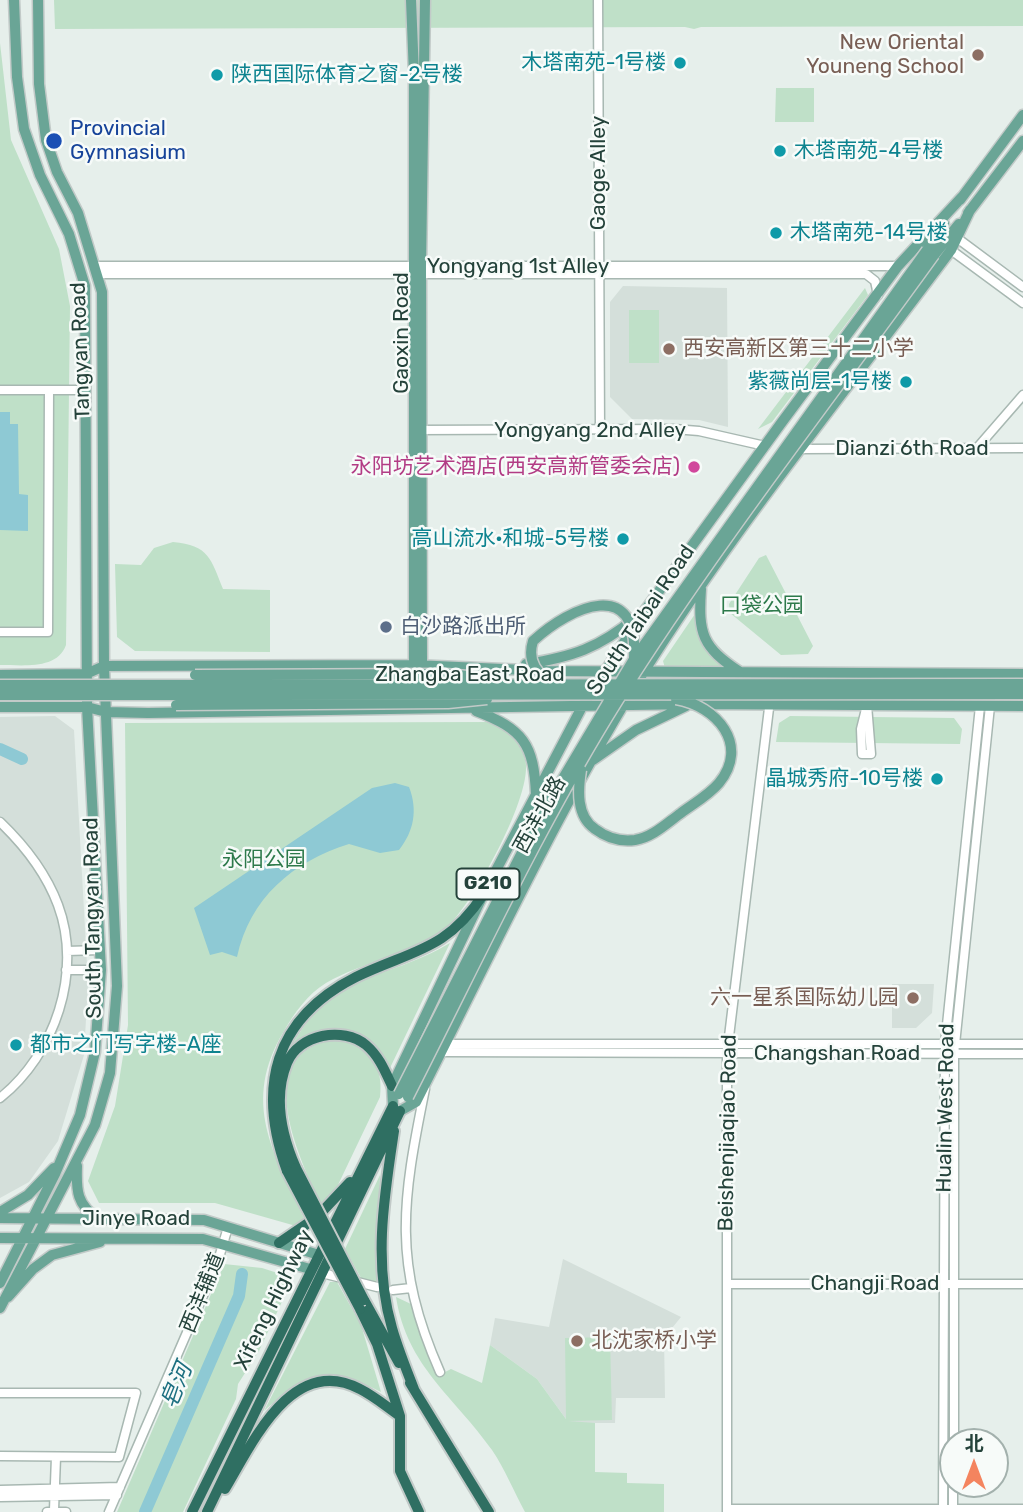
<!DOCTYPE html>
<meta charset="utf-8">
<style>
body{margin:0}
#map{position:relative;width:1023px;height:1512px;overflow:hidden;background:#e6efeb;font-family:Rubik,"Noto Sans SC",sans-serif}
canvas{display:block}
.north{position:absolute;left:939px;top:1428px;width:70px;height:70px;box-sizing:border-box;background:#f7fbf9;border:2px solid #a3b1ad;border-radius:50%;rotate:0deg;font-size:19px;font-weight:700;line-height:28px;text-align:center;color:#24423a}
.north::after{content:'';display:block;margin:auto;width:24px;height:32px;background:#f4845f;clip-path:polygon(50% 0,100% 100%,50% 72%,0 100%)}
</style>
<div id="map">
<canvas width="1023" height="1512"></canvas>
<div class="north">北</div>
</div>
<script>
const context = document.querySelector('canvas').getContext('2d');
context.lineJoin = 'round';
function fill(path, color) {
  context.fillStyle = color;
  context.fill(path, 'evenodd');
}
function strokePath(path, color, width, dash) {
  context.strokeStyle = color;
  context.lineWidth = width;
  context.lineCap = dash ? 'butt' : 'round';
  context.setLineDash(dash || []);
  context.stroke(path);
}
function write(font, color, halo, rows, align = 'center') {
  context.font = font + ' Rubik,"Noto Sans SC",sans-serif';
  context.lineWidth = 5;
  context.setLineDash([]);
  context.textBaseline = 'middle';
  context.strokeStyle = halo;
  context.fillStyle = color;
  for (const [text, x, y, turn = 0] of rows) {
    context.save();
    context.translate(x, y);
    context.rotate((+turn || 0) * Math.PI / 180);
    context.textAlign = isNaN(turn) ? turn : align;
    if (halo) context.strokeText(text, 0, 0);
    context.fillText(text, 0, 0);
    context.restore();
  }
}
const built = new Path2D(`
 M623 286 727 288 728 427 699 420 632 419 610 397V302Z
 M55 716 74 730 88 983 84 1055 58 1141 29 1182 0 1198V717Z
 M892 984H934L932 1013 916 1028H892Z
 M563 1259 681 1317 664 1338 665 1398H616L615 1423H569L537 1379 490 1345 495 1318 549 1327Z`);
const green = new Path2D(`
 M54 0H1023V26L701 27 694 29 685 27 55 29Z
 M0 43 11 140 59 249 70 306 66 645C57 670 23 665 0 665Z
 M776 88H814V122H775Z
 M865 288 868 295 772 422 758 429Z
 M629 310H659V363H629Z
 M173 542C209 545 211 559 223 589L270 590V652L135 651 117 637 115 564 141 565 154 548Z
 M766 555 813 646 808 654 781 655 730 613 729 604 759 558Z
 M695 614 698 637 724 667 665 668 663 661Z
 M790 716 954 718 962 729 960 744 776 742 779 723Z
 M490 722C506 730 520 741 525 759 535 792 472 906 446 928 411 955 364 961 326 983 308 994 294 1013 284 1031 241 1102 273 1153 305 1220L296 1226 215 1203H99L88 1181 115 1106 128 1025 125 723Z
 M450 943 389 1070C379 1044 359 1040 334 1031L290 1049C334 969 382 983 450 943Z
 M340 1039C369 1049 384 1065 380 1097L337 1187 321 1205C297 1154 248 1048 340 1039Z
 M380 1175 377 1283 361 1278 345 1249Z
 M224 1264 262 1268 293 1278 259 1351 238 1384 236 1399 183 1512H117Z
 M330 1282H337L361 1325 381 1392C332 1367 304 1375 264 1411Z
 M396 1297 411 1304 428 1356 439 1375 451 1369 482 1383 490 1345 537 1379 566 1419 565 1338 610 1337 612 1420 568 1421 595 1423V1472L627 1473V1483L664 1484V1512H525C514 1492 505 1469 492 1450 454 1396 407 1367 396 1297Z`);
const water = new Path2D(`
 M0 412H10V424H18L19 494 28 495V531L0 530Z
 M395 783 409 787C418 810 414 831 399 850L380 853 349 844C292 862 250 898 237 957L222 952 210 955 194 908 372 788Z`);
const river = new Path2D(`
 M0 749 22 759
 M145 1512 239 1296 242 1274`);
const minor = new Path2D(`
 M598 0 600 430
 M957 238 1023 287
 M951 250 1023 303
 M96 266H898
 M98 274H866L875 281 878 295
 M0 390H49L48 632H0
 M49 390H86
 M416 430 674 429 699 431 765 446
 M977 448 1023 395
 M802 449 1023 448
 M867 705 871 754H862L861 729Z
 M0 822C24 845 46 873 58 905 83 972 55 1054 0 1098
 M67 951 100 950
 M66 970H101
 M446 1044H1023
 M442 1052 1023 1054
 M425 1089C402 1202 392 1263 440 1372
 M322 1273 377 1287
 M727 1284H1023
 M393 1290 411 1288
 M0 1393H136L119 1457 0 1456
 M954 1442V1054L990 706
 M953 1484V1512
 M0 1490 120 1487
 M0 1497 117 1495
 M727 1509H1023
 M54 1510 56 1457
 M47 1512H66
 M109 1512 218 1261 228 1227
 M727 1512V1053L770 700
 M943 1512 945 1044 980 706`);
const major = new Path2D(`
 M411 0 414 75V665
 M960 200 1023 115
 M968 213 1023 141
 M927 250 944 224
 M934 255 959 224
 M701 589C698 634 702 647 740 672
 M526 664C572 657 599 648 635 618
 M422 665 421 267 425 0
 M0 675 86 674 104 666 414 665 547 671 1023 674
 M0 707H87L106 712 148 713 692 704 1023 706
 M476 711C523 729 534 744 536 795
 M593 760 636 730 686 706
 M393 1106 392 1086 483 895 583 705 646 609 782 422 898 266 962 197
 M400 1111 416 1102C484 968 547 833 624 704 720 545 840 399 951 250L970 210
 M77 1166C76 1191 77 1205 98 1219
 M0 1212 28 1195 54 1168
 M0 1218 204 1220 319 1255
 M0 1238 203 1239 310 1269
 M0 1283 55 1174 80 1115 95 1052 101 970 87 707 85 286 69 234 40 175 24 129 17 77 14 0
 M8 1297 33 1269 52 1255 100 1242
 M0 1308 95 1125 110 1073 117 986 104 666 102 292 78 213 57 172 46 140 39 84 38 0`);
const highway = new Path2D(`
 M394 1131C384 1197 373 1263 392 1328 398 1349 406 1369 414 1389
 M296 1168C282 1136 273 1097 287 1063 299 1034 343 1026 366 1045 379 1056 385 1071 392 1086
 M287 1171C257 1088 273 1019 356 977 412 950 446 951 483 895
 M279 1243 317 1217 350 1182
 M364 1300 399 1363
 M360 1309 377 1344 400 1416V1471L419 1512
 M410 1383 489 1512
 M225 1489C252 1444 292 1353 360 1389 374 1396 387 1407 400 1416
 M192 1512 393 1106
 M207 1512 400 1111`);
const majorBridge = new Path2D(`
 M195 675 446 674 489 678
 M557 681C536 678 527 660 533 641 571 606 639 576 634 658
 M0 685 1023 684
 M0 695 1023 694
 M176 705 448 703 487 699
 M581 770C578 790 576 816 595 829 607 838 620 842 635 840 653 837 667 823 681 813 693 804 709 795 719 783 750 745 717 706 676 699
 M399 1094 540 817 634 659 927 250
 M408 1097C476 964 539 826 618 700 715 546 828 402 934 255`);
const highwayBridge = new Path2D(`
 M296 1168 364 1300
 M287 1171 360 1309`);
const markers = [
 [978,55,7,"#8d6e63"],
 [680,63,7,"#0f9aa8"],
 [217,75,7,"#0f9aa8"],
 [54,141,9,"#1a4fb4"],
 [780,151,7,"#0f9aa8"],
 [776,233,7,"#0f9aa8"],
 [669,349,7,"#8d6e63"],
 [906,382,7,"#0f9aa8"],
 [694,467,7,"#d1479c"],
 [623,539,7,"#0f9aa8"],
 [386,627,7,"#5c6f8a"],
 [937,779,7,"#0f9aa8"],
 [913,998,7,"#8d6e63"],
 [16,1045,7,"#0f9aa8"],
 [577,1341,7,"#8d6e63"]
];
const shields = [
 [488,884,63]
];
const shieldNames = [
 ["G210",488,884]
];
const educationNames = [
 ["New Oriental",964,43],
 ["Youneng School",964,67],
 ["西安高新区第三十二小学",683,349,"left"],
 ["六一星系国际幼儿园",899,998],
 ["北沈家桥小学",591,1341,"left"]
];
const cultureNames = [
 ["木塔南苑-1号楼",666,63],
 ["陕西国际体育之窗-2号楼",231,75,"left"],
 ["木塔南苑-4号楼",794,151,"left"],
 ["木塔南苑-14号楼",790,233,"left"],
 ["紫薇尚层-1号楼",892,382],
 ["高山流水·和城-5号楼",609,539],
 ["晶城秀府-10号楼",923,779],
 ["都市之门写字楼-A座",30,1045,"left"]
];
const transitNames = [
 ["Provincial",70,129],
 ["Gymnasium",70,153]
];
const streetNames = [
 ["Gaoge Alley",599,173,-90],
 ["Yongyang 1st Alley",518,267],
 ["Gaoxin Road",402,333,-90],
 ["Tangyan Road",81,351,-92],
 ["Yongyang 2nd Alley",590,431],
 ["Dianzi 6th Road",912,449],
 ["South Taibai Road",641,620,-56],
 ["Zhangba East Road",470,675],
 ["西沣北路",540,815,-61],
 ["South Tangyan Road",93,918,-91],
 ["Changshan Road",837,1054],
 ["Hualin West Road",946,1108,-89],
 ["Beishenjiaqiao Road",728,1133,-89],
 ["Jinye Road",136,1219],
 ["Changji Road",875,1284],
 ["西沣辅道",203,1293,-68],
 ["Xifeng Highway",274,1300,-64]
];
const hotelNames = [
 ["永阳坊艺术酒店(西安高新管委会店)",680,467]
];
const parkNames = [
 ["口袋公园",762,606],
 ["永阳公园",264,860]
];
const serviceNames = [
 ["白沙路派出所",400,627]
];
const waterNames = [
 ["皂河",177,1386,-67]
];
fill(built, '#d4dfda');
fill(green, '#bfe0c8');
fill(water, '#8ec9d4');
strokePath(river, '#8ec9d4', 12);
strokePath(minor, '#a8b8b2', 11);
strokePath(major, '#c2cac8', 13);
strokePath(highway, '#c2cac8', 14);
strokePath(minor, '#fff', 8);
strokePath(major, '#6aa596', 10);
strokePath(highway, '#2f6f62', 10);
strokePath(majorBridge, '#c2cac8', 13, []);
strokePath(highwayBridge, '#c2cac8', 14, []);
strokePath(majorBridge, '#6aa596', 10);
strokePath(highwayBridge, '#2f6f62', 10);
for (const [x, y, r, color] of markers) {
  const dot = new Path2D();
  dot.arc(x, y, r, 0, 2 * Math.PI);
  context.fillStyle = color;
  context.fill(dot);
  strokePath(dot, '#f7fbf9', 2.5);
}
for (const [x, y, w] of shields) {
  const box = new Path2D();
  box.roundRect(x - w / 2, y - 15.5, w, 31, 5);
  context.fillStyle = '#f7fbf9';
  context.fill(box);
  strokePath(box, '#24423a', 2);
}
write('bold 19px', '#24423a', null, shieldNames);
write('21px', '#785e54', '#f7fbf9', educationNames, 'right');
write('21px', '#0d838f', '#f7fbf9', cultureNames, 'right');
write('21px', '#164399', '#f7fbf9', transitNames, 'left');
write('21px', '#24423a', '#f7fbf9', streetNames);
write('21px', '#b23c85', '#f7fbf9', hotelNames, 'right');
write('21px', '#2d7a4b', '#f7fbf9', parkNames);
write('21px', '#4e5e75', '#f7fbf9', serviceNames, 'left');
write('italic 23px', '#1c6f80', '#f7fbf9', waterNames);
</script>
